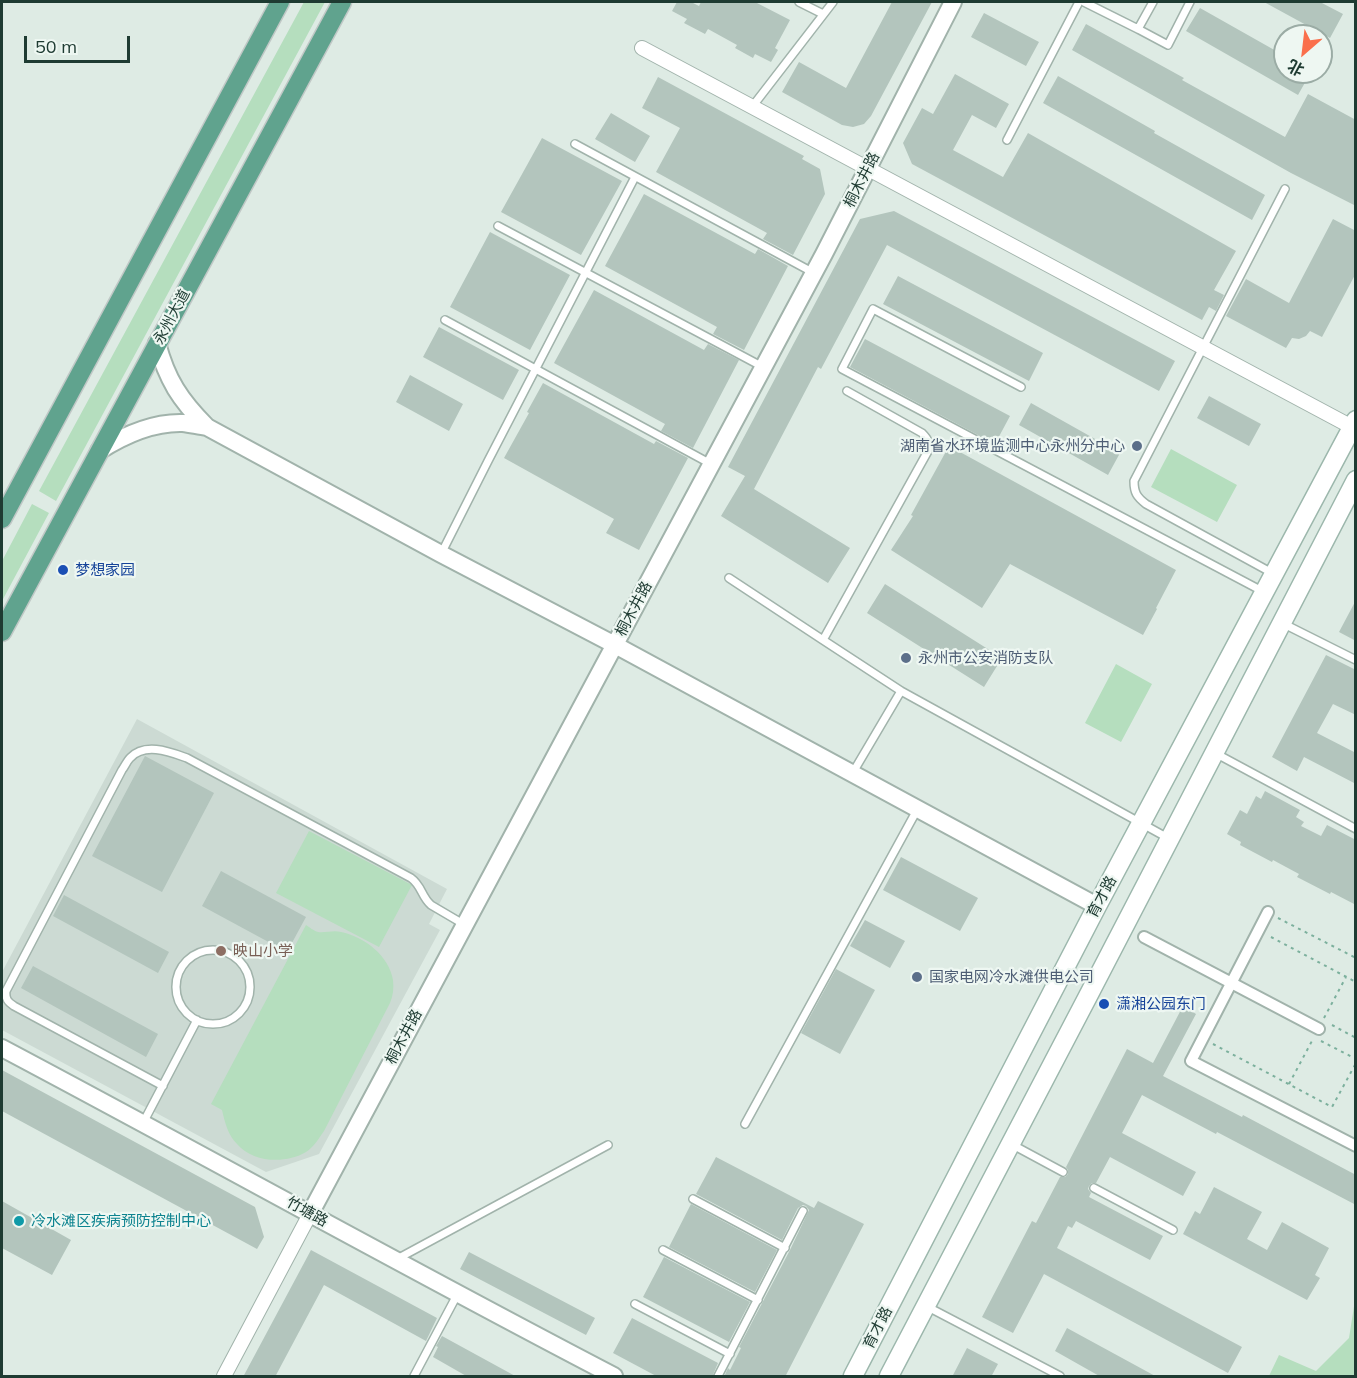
<!DOCTYPE html>
<meta charset="utf-8">
<style>
body{margin:0}
#map{position:relative;width:1357px;height:1378px;overflow:hidden;background:#deebe4;font-family:Mulish,"Noto Sans SC",sans-serif}
canvas{display:block}
.frame{position:absolute;inset:0;border:3px solid #1e3b32;pointer-events:none}
.north{position:absolute;left:1273px;top:24px;width:60px;height:60px;box-sizing:border-box;background:#eef7f2;border:2px solid #9baca5;border-radius:50%;rotate:208deg;font-size:16px;font-weight:700;line-height:24px;text-align:center;color:#1e3b32}
.north::after{content:'';display:block;margin:auto;width:21px;height:27px;background:#fa6f4c;clip-path:polygon(50% 0,100% 100%,50% 72%,0 100%)}
.scale{position:absolute;left:24px;top:36px;width:106px;height:27px;box-sizing:border-box;border:3px solid #1e3b32;border-top:0;padding-left:8px;font-size:18px;line-height:21px;white-space:nowrap;color:#1e3b32;-webkit-text-stroke:4px #eef7f2;paint-order:stroke}
</style>
<div id="map">
<canvas width="1357" height="1378"></canvas>
<div class="frame"></div>
<div class="north">北</div>
<div class="scale">50 m</div>
</div>
<script>
const context = document.querySelector('canvas').getContext('2d');
context.lineJoin = 'round';
function fill(path, color) {
  context.fillStyle = color;
  context.fill(path, 'evenodd');
}
function strokePath(path, color, width, dash) {
  context.strokeStyle = color;
  context.lineWidth = width;
  context.lineCap = dash ? 'butt' : 'round';
  context.setLineDash(dash || []);
  context.stroke(path);
}
function write(font, color, halo, rows, align = 'center') {
  context.font = font + ' Mulish,"Noto Sans SC",sans-serif';
  context.lineWidth = 4.5;
  context.setLineDash([]);
  context.textBaseline = 'middle';
  context.strokeStyle = halo;
  context.fillStyle = color;
  for (const [text, x, y, turn = 0] of rows) {
    context.save();
    context.translate(x, y);
    context.rotate((+turn || 0) * Math.PI / 180);
    context.textAlign = isNaN(turn) ? turn : align;
    if (halo) context.strokeText(text, 0, 0);
    context.fillText(text, 0, 0);
    context.restore();
  }
}
const built = new Path2D(`
 M137 719 447 889 429 924 440 930 319 1154 266 1172 2 1030V972Z`);
const green = new Path2D(`
 M304 2H325L56 501 39 491Z
 M1171 449 1237 485 1217 522 1151 487Z
 M32 504 49 513 2 601V561Z
 M1116 664 1152 684 1121 742 1085 723Z
 M309 831 412 885 379 947 276 893Z
 M306 925C309 927 314 931 318 932 325 933 334 930 341 932 365 937 389 956 393 980 394 988 393 996 390 1003L324 1131C319 1138 314 1147 306 1152 286 1164 253 1163 237 1144 228 1135 225 1123 222 1110L211 1104Z
 M1355 1300V1376H1269L1279 1355 1316 1371 1349 1338Z`);
const building = new Path2D(`
 M677 2H691L699 6 701 2H755L790 20 775 48 778 50 771 62 755 54 753 58 735 48 737 45 708 29 705 34 684 23 687 19 672 11Z
 M892 2H932L871 116 864 124 853 127 842 125 782 92 799 62 846 88Z
 M1264 2H1320L1343 14 1330 38Z
 M1200 8 1285 56V72H1311L1298 95 1186 31Z
 M984 13 1039 42 1026 66 971 37Z
 M1086 24 1184 78 1182 80 1285 137 1308 94 1356 120V206L1291 173 1072 50Z
 M955 74 1009 104 996 128 972 115 953 150 1003 177 1028 133 1236 251 1214 290 1224 295 1216 311 1209 307 1202 320 912 164 903 143 922 108 933 114Z
 M1058 76 1155 131 1154 133 1265 195 1252 220 1043 103Z
 M658 77 804 156 802 159 820 169 825 194 793 255 763 239 767 233 656 172 680 128 642 108Z
 M611 113 650 136 635 162 595 139Z
 M542 138 622 181 581 255 501 212Z
 M644 194 755 254 758 249 788 266 744 350 713 334 717 327 605 266Z
 M894 211 1175 361 1159 391 887 245 821 369 818 367 754 489 850 548 828 583 721 516 745 476 728 467 860 219Z
 M1333 219 1356 231V273L1322 337 1310 331 1306 336 1299 339 1292 338 1286 348 1226 316 1246 279 1289 303Z
 M490 232 570 275 530 350 450 307Z
 M898 276 1043 353 1029 381 883 304Z
 M594 290 704 350 708 344 739 360 693 448 661 431 665 424 554 363Z
 M439 327 519 370 503 400 423 357Z
 M865 339 1010 416 995 444 850 367Z
 M410 375 463 404 449 431 396 402Z
 M543 383 654 444 656 441 688 458 639 550 606 533 614 519 504 458 529 413 527 412Z
 M1209 396 1261 424 1249 446 1197 418Z
 M1031 403 1120 453 1108 475 1019 425Z
 M949 446 1176 570 1156 608 1157 609 1143 635 1010 564 982 608 891 550 913 516 911 515Z
 M885 584 1002 658 984 687 867 613Z
 M1356 600V641L1339 632Z
 M1326 655 1356 670V715L1333 704 1317 733 1356 753V784L1304 757 1297 771 1272 757Z
 M145 756 214 793 162 892 92 856Z
 M1265 791 1300 810 1296 817 1304 822 1301 826 1321 836 1327 825 1356 840V905L1331 892 1330 894 1297 877 1299 874 1273 860 1272 862 1240 845 1241 842 1227 834 1240 810 1247 814 1256 796 1261 799Z
 M901 857 978 898 960 931 883 890Z
 M221 871 306 917 287 952 202 906Z
 M64 895 169 952 158 973 53 916Z
 M865 920 905 941 890 968 850 946Z
 M33 966 158 1034 146 1057 21 988Z
 M836 969 875 990 840 1054 801 1033Z
 M1183 1006 1196 1014 1163 1076 1242 1117 1243 1115 1356 1175V1205L1217 1132 1216 1134 1142 1095 1122 1133 1196 1172 1183 1196 1110 1157 1096 1183H1092L1089 1186 1088 1189 1091 1193 1089 1197 1163 1236 1150 1260 1076 1221 1072 1228 1068 1226 1057 1248 1242 1347 1228 1373 1044 1274 1013 1333 982 1317 1032 1221 1036 1223 1060 1177H1065L1068 1174V1170L1066 1167 1127 1049 1153 1063Z
 M2 1070 255 1207 264 1237 257 1249 2 1111Z
 M716 1157 814 1208 818 1201 864 1224 785 1377H724L728 1368 730 1370 741 1348 739 1347 790 1250 809 1210 806 1206 803 1205 798 1208 782 1240 696 1194Z
 M1214 1187 1262 1212 1247 1239 1267 1250 1282 1222 1329 1248 1315 1275 1320 1278 1307 1300 1183 1234 1195 1211 1200 1214Z
 M2 1201 71 1240 52 1275 2 1248Z
 M691 1204 777 1250 755 1292 669 1247Z
 M311 1250 437 1318 426 1341 324 1285 275 1377H243Z
 M469 1252 595 1318 586 1335 460 1269Z
 M664 1257 750 1302 729 1342 643 1297Z
 M632 1318 718 1363 712 1377H658L613 1353Z
 M1067 1328 1157 1377H1101L1055 1351Z
 M442 1336 517 1377H468L433 1357 438 1347 436 1346Z
 M967 1348 998 1364 991 1377H952Z`);
const path = new Path2D(`
 M1278 918 1356 958
 M1271 937 1356 982
 M1324 1018 1346 977
 M1332 1025 1356 1038
 M1321 1041 1356 1059
 M1213 1044 1332 1107 1356 1063
 M1289 1084 1313 1039`);
const service = new Path2D(`
 M799 2 823 14
 M1084 2 1138 29 1153 2
 M1138 29 1168 45 1190 2
 M752 107 833 2
 M1007 140 1079 2
 M575 144 814 273
 M498 226 763 367
 M445 320 711 464
 M1021 387 873 309 842 369 1264 592
 M847 391 922 433C928 439 930 443 928 451L823 640 901 691 1168 838
 M441 554 488 461 635 177
 M1274 574 1146 504C1137 497 1134 493 1134 481L1285 189
 M729 578 823 640
 M1284 624 1356 660
 M1215 753 1356 829
 M852 774 901 691
 M176 987a37 37 0 1 1 74 0a37 37 0 1 1-74 0Z
 M163 1086 14 1006C8 1002 5 999 6 991L122 770C125 766 127 761 130 758 145 742 170 752 187 758L411 878C422 886 421 896 431 905L465 925
 M143 1123 197 1020
 M745 1124 917 810
 M1011 1144 1063 1172
 M1094 1188 1173 1230
 M693 1199 785 1248
 M663 1250 758 1300
 M397 1259 608 1145
 M635 1304 730 1354
 M926 1306 1060 1376
 M414 1376 457 1295
 M718 1376 803 1211`);
const pedestrian = new Path2D(`
 M1268 912 1191 1061 1356 1146
 M1144 937 1319 1029`);
const minor = new Path2D(`
 M642 48 1352 427
 M224 1376 310 1214`);
const tertiary = new Path2D(`
 M157 343C167 380 180 400 207 427L441 554 615 645 1097 906
 M99 451C124 435 152 422 183 423 191 424 199 426 207 427
 M2 1048C206 1156 408 1269 614 1376
 M310 1214 824 254 953 2`);
const secondary = new Path2D(`
 M853 1376 1097 906 1356 420
 M889 1376 1086 1000 1356 480`);
const primary = new Path2D(`
 M2 519 280 2
 M2 632 342 2`);
const markers = [
 [1137,446,6,"#5c6f8a"],
 [63,570,6,"#1a4fb4"],
 [906,658,6,"#5c6f8a"],
 [221,951,6,"#8d6e63"],
 [917,977,6,"#5c6f8a"],
 [1104,1004,6,"#1a4fb4"],
 [19,1221,6,"#0f9aa8"]
];
const streetNames = [
 ["桐木井路",862,180,-63],
 ["永州大道",172,317,-62],
 ["桐木井路",634,609,-62],
 ["育才路",1102,897,-62],
 ["桐木井路",404,1037,-62],
 ["竹塘路",307,1212,29],
 ["育才路",878,1328,-63]
];
const serviceNames = [
 ["湖南省水环境监测中心永州分中心",1125,446,"right"],
 ["永州市公安消防支队",918,658],
 ["国家电网冷水滩供电公司",929,977]
];
const transitNames = [
 ["梦想家园",75,570],
 ["潇湘公园东门",1116,1004]
];
const educationNames = [
 ["映山小学",233,951]
];
const cultureNames = [
 ["冷水滩区疾病预防控制中心",31,1221]
];
fill(built, '#ccdad3');
fill(green, '#b5debe');
fill(building, '#b3c5bd');
strokePath(service, '#a1b3ab', 10);
strokePath(pedestrian, '#a1b3ab', 14);
strokePath(minor, '#a1b3ab', 16);
strokePath(tertiary, '#a1b3ab', 20);
strokePath(secondary, '#9cb7ac', 21);
strokePath(primary, '#c0c8c6', 21);
strokePath(path, '#7cb09d', 2, [3, 4.5]);
strokePath(service, '#fff', 7);
strokePath(pedestrian, '#fff', 10);
strokePath(minor, '#fff', 14);
strokePath(tertiary, '#fff', 16);
strokePath(secondary, '#fff', 18);
strokePath(primary, '#60a38e', 18);
for (const [x, y, r, color] of markers) {
  const dot = new Path2D();
  dot.arc(x, y, r, 0, 2 * Math.PI);
  context.fillStyle = color;
  context.fill(dot);
  strokePath(dot, '#eef7f2', 2);
}
write('15px', '#1e3b32', '#eef7f2', streetNames);
write('15px', '#4e5e75', '#eef7f2', serviceNames, 'left');
write('15px', '#164399', '#eef7f2', transitNames, 'left');
write('15px', '#785e54', '#eef7f2', educationNames, 'left');
write('15px', '#0d838f', '#eef7f2', cultureNames, 'left');
</script>
